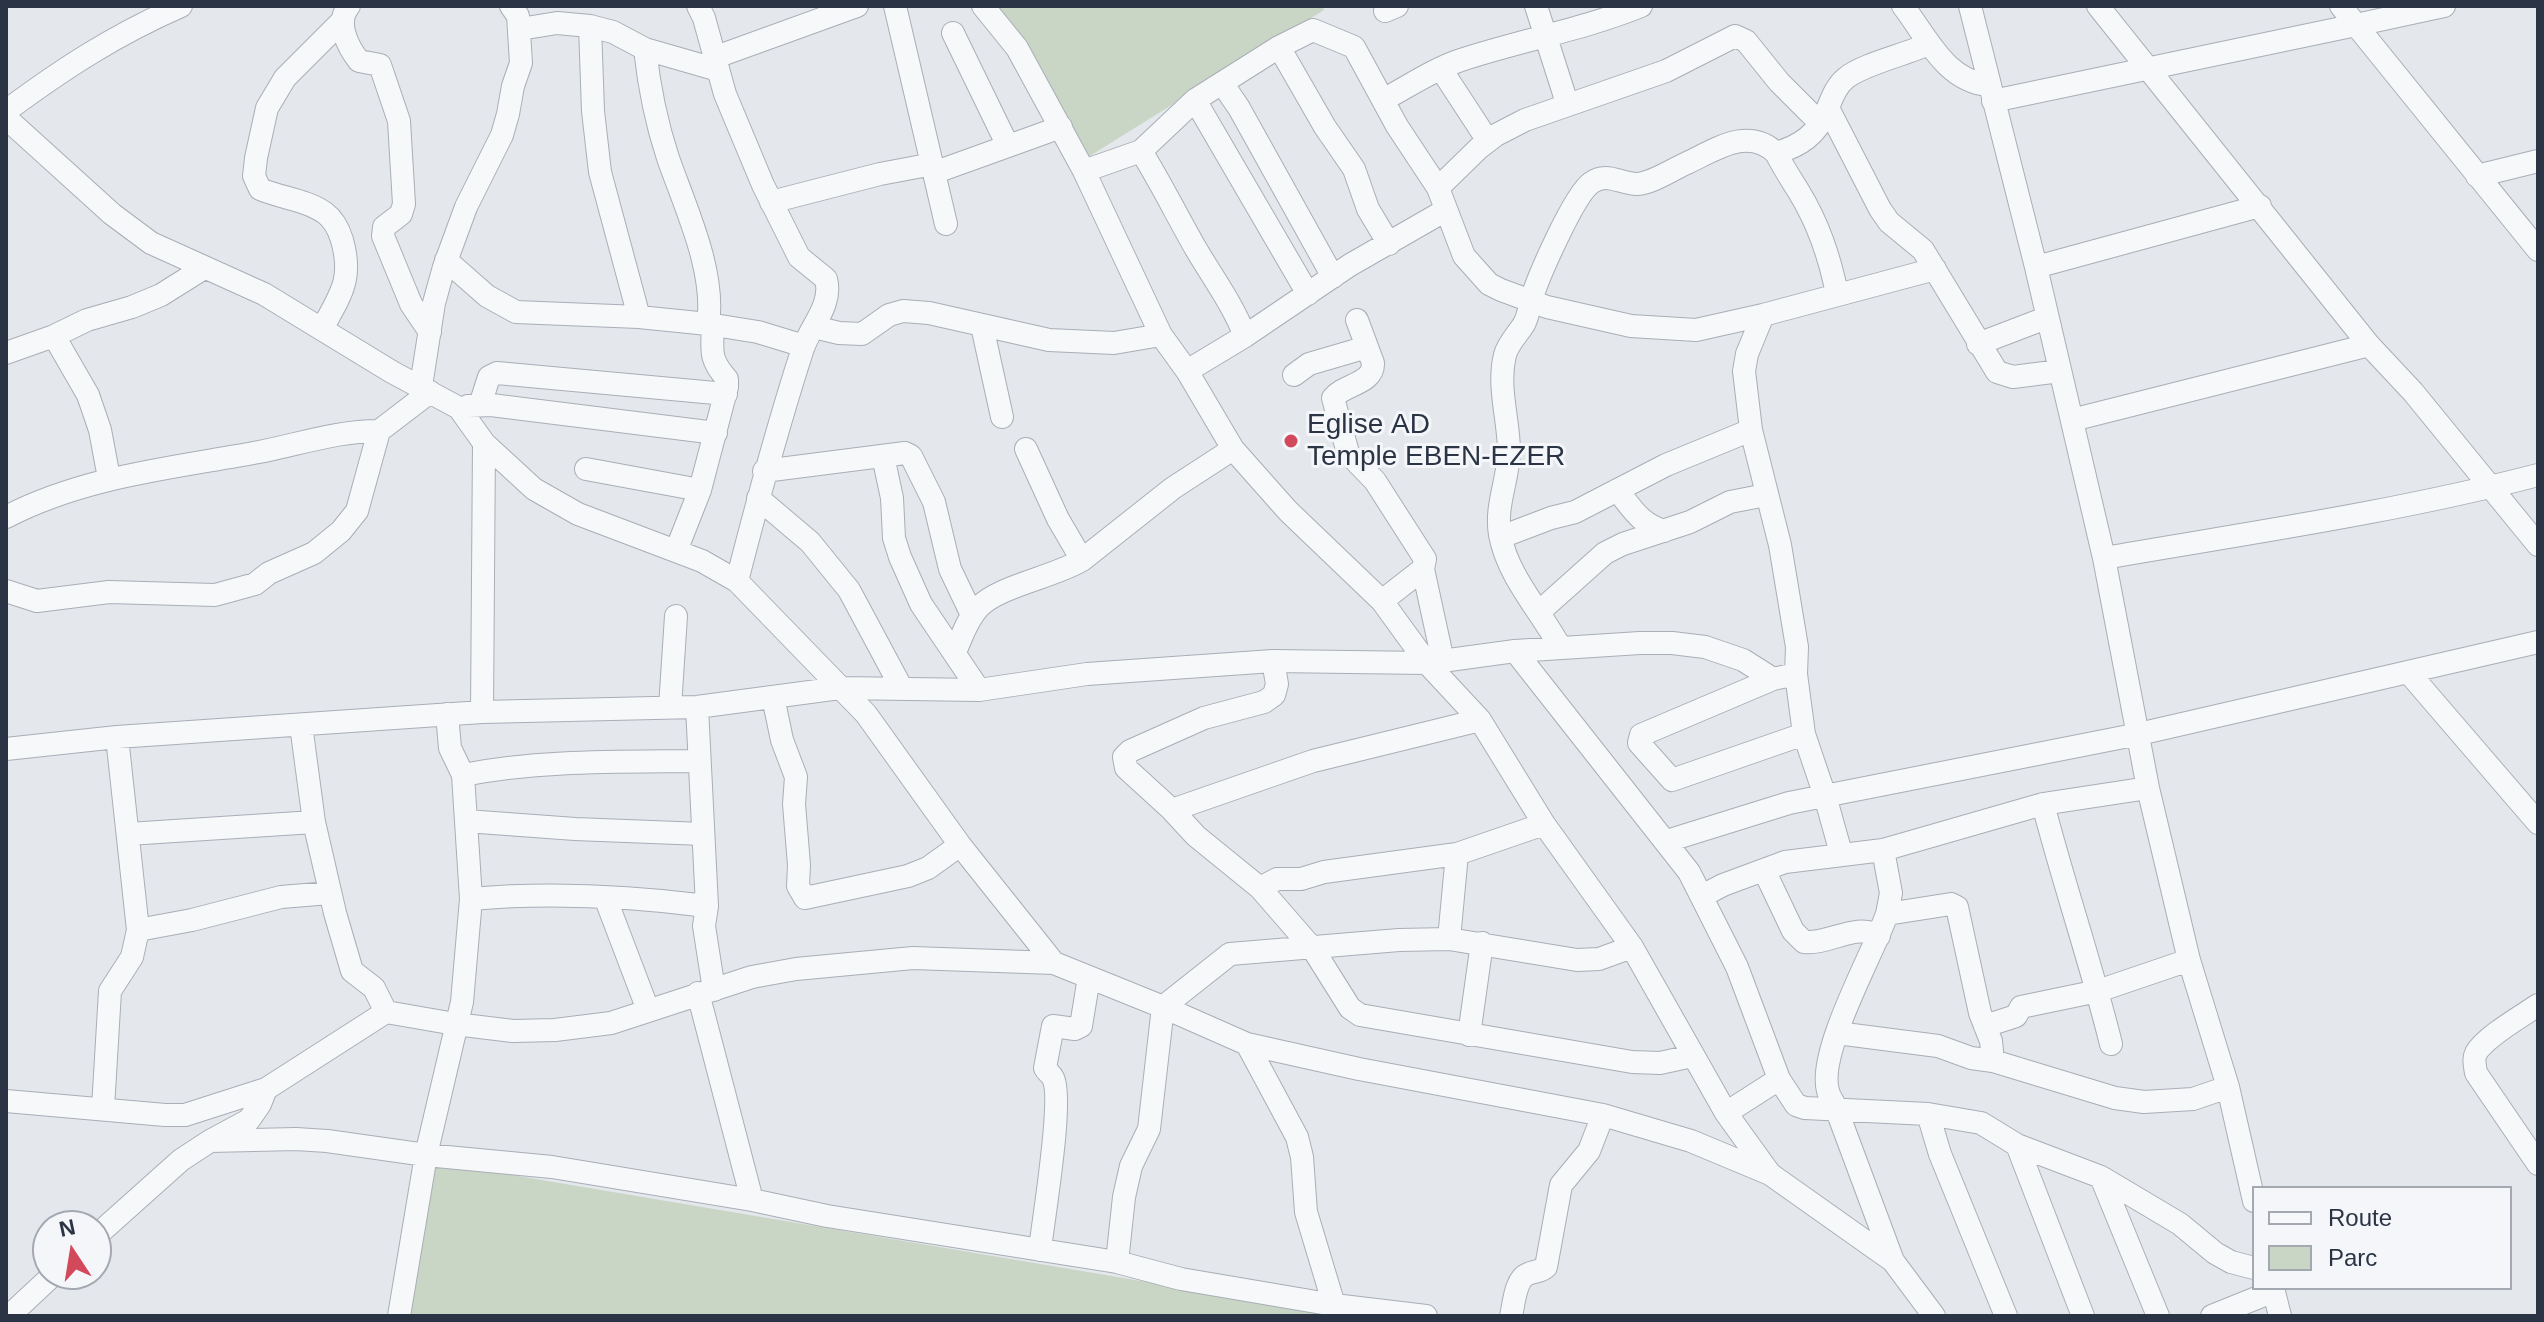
<!DOCTYPE html>
<style>
body{margin:0}
#map{position:relative;width:2544px;height:1322px;overflow:hidden;background:#e4e7ec;font-family:Arial,sans-serif}
canvas{display:block}
.frame{position:absolute;inset:0;border:8px solid #2b3445;pointer-events:none}
.legend{position:absolute;left:2252px;top:1186px;width:260px;height:104px;box-sizing:border-box;background:#f4f6f9;border:2px solid #a4a8b1;margin:0;padding:10px 14px;list-style:none;font-size:24px;color:#2b3445}
.legend li{display:flex;align-items:center;gap:16px;height:40px}
.legend b{width:40px;border:2px solid #a4a8b1}
.north{position:absolute;left:32px;top:1210px;width:80px;height:80px;box-sizing:border-box;background:#f4f6f9;border:2px solid #a4a8b1;border-radius:50%;rotate:348deg;font-size:22px;font-weight:700;line-height:32px;text-align:center;color:#2b3445}
.north::after{content:'';display:block;margin:auto;width:28px;height:36px;background:#d1495b;clip-path:polygon(50% 0,100% 100%,50% 72%,0 100%)}
</style>
<div id="map">
<canvas width="2544" height="1322"></canvas>
<div class="frame"></div>
<ul class="legend">
<li><b style="height:10px;background:#f7f8fa"></b>Route</li>
<li><b style="height:22px;background:#c9d6c5"></b>Parc</li>
</ul>
<div class="north">N</div>
</div>
<script>
const context = document.querySelector('canvas').getContext('2d');
context.lineJoin = 'round';
function fill(path, color) {
  context.fillStyle = color;
  context.fill(path, 'evenodd');
}
function strokePath(path, color, width, dash) {
  context.strokeStyle = color;
  context.lineWidth = width;
  context.lineCap = dash ? 'butt' : 'round';
  context.setLineDash(dash || []);
  context.stroke(path);
}
function write(font, color, halo, rows, align = 'center') {
  context.font = font + ' Arial,sans-serif';
  context.lineWidth = 6;
  context.setLineDash([]);
  context.textBaseline = 'middle';
  context.strokeStyle = halo;
  context.fillStyle = color;
  for (const [text, x, y, turn = 0] of rows) {
    context.save();
    context.translate(x, y);
    context.rotate((+turn || 0) * Math.PI / 180);
    context.textAlign = isNaN(turn) ? turn : align;
    if (halo) context.strokeText(text, 0, 0);
    context.fillText(text, 0, 0);
    context.restore();
  }
}
const green = new Path2D(`
 M985 6H1322L1324 10 1085 159Z
 M429 1161 1349 1316H403Z`);
const street = new Path2D(`
 M349 6C335 22 348 47 359 61L380 65 399 121 404 204 401 214 384 227 383 236 411 304 430 332
 M698 6 704 18 725 94 763 185 799 257 826 279C833 304 811 326 803 348 778 425 757 503 737 581
 M895 6 946 224
 M983 6 1017 48 1084 171 1161 335 1187 371 1233 449 1288 511 1382 601 1427 663 1480 720 1544 824 1632 947 1726 1113 1770 1174 1893 1261 1934 1316
 M1536 6 1567 103
 M1903 6C1927 37 1946 82 1989 85
 M1970 6 2036 267 2104 558 2148 788 2189 960 2228 1087 2254 1201
 M2098 6 2369 345 2413 392 2538 545
 M2444 6 2356 25 2538 250
 M1385 11 1397 6
 M590 26 593 111 600 172 639 317
 M520 29 557 23 590 26 613 32 645 49 718 70
 M953 33 1008 146
 M1279 47 1325 127 1354 169 1368 209 1389 244
 M645 49C649 86 656 122 668 158 685 207 716 271 708 324
 M716 57 857 6
 M1441 69 1488 141
 M1222 83 1239 108 1333 277
 M1195 100 1308 294
 M1383 100C1409 86 1434 69 1461 60 1521 40 1582 30 1641 6
 M1993 101 2356 25 2341 6
 M1828 108 1880 209 1889 222 1923 250 1997 372 2013 377 2060 371
 M6 111C64 68 115 35 181 6
 M6 118 112 214 151 243 264 294 392 372 459 408 484 443 534 489 578 514 702 561 737 581 866 714 960 845 1054 963 1163 1007 1247 1044 1359 1069 1603 1115 1691 1141 1770 1174
 M1141 151C1161 183 1177 216 1196 249 1213 278 1233 305 1245 336
 M1776 153C1783 167 1791 179 1799 192 1818 223 1830 258 1837 294
 M1084 171 1141 151 1195 100 1279 47 1313 30 1354 47 1397 126 1438 188 1464 256 1489 284 1501 290 1547 307 1631 326 1696 330 1763 315 1935 269
 M936 172 1061 127
 M2477 176 2538 161
 M1438 188 1479 148 1496 135 1525 120 1666 71 1735 36 1746 41 1779 82 1820 123
 M771 202 880 174 933 164
 M446 260 487 296 516 312 639 317 708 324 758 332 804 346
 M2036 267 2260 206
 M1763 315 1747 354 1744 371 1751 430 1780 545 1797 647 1796 674
 M1357 320 1373 363C1374 384 1344 384 1333 398L1348 453 1375 481 1425 559 1423 569 1382 601
 M982 326 1002 417
 M323 327C341 294 353 279 342 240 339 230 333 219 325 213 307 200 281 198 260 189L254 176 256 158 267 108 285 78 342 21
 M814 327 839 333 862 334 889 315 903 311 929 313 1049 340 1114 343 1161 335
 M54 336 88 395 100 430 109 478
 M1978 344 2046 318
 M6 353 54 336 87 320 132 307 161 295 204 268
 M1187 371 1245 336 1350 265 1446 210
 M1294 375 1309 364 1367 347
 M421 386 434 303 444 267 466 207 502 135 508 114 513 86 521 63 518 16 511 6
 M480 405 489 377 497 373 726 394
 M468 406 491 405 716 433
 M2072 420 2369 345
 M1026 449 1058 519 1082 560
 M883 456 892 498 894 538 900 557 921 604 979 690
 M586 469 700 490
 M764 471 905 453 911 456 934 502 950 569 972 615
 M1617 490C1632 508 1640 524 1664 531
 M758 498 810 542 849 590 901 687
 M6 517C85 476 173 468 259 452 300 444 337 431 379 431
 M1501 537 1551 518 1575 512 1666 465 1751 430
 M676 551 700 490 727 387V379C709 359 712 351 713 325
 M2104 558C2249 533 2396 512 2538 475
 M1423 569 1443 661
 M6 591 37 601 109 592 215 595 255 584 269 573 314 553 341 531 357 511 379 431 430 392
 M1539 612 1605 553 1623 544 1690 522 1730 502 1766 495
 M1560 647C1540 610 1508 577 1500 535 1495 506 1508 481 1509 452 1509 419 1497 387 1505 355 1508 343 1518 334 1524 324 1528 317 1529 309 1531 301 1537 279 1574 195 1591 183 1607 171 1620 184 1637 184 1653 183 1673 169 1687 163 1715 150 1748 126 1776 153 1800 146 1817 135 1827 110 1832 98 1836 86 1846 78 1863 64 1905 55 1928 44
 M1515 651 1689 872 1737 967 1779 1079 1796 1105 1805 1108 1928 1114 1981 1123 2017 1145 2101 1177 2180 1224 2215 1253 2231 1262 2254 1268
 M955 652C962 637 967 619 979 607 999 586 1054 577 1082 560L1173 488 1233 449
 M2409 673 2538 823
 M1773 679 1641 735 1639 743 1672 780 1804 734
 M773 697 782 740 796 777 794 804 799 865 798 886 805 898 908 876 928 868 960 845
 M670 707 676 616
 M697 707 707 906 704 926 714 990
 M482 712 484 443
 M1480 720 1313 761 1172 810 1196 836 1260 888 1313 949 1350 1008 1360 1015 1632 1062 1660 1063 1692 1056
 M301 725 314 822 335 913 352 971 374 988 386 1012
 M6 749 117 737 482 712 697 707 840 688 979 690 1087 674 1273 661 1427 663 1515 651 1640 643H1672L1705 647 1743 660 1773 679 1796 674 1804 734 1825 796 1841 853
 M463 775C540 760 620 762 699 761
 M2043 804C2064 885 2091 963 2111 1044
 M1172 810 1126 768 1124 757 1130 751 1204 718 1264 702 1274 695 1277 684 1273 661
 M466 821 575 829 703 834
 M128 834 314 822
 M1667 841 1789 803 2139 734 2538 642
 M1883 850 1891 893 1887 914C1873 954 1817 1052 1828 1091 1829 1096 1834 1103 1836 1108L1893 1261
 M1764 870 1793 931 1804 942C1828 945 1857 922 1879 936
 M1260 888 1277 879H1301L1324 872 1457 854 1544 824
 M1702 896 1723 885 1785 862 1883 850 2043 804 2148 788
 M605 897 648 1010
 M471 899C550 892 628 896 707 906
 M1887 914 1951 904 1957 907 1980 1013 1991 1041 1993 1061
 M138 930 192 920 281 897 330 893
 M1449 939 1457 854
 M698 993 752 1200
 M2538 1005C2522 1016 2485 1037 2476 1053 2473 1059 2475 1066 2476 1073L2538 1164
 M1985 1026 2016 1016 2021 1007 2098 991 2189 960
 M1837 1033 1938 1046 1971 1058 1993 1061 2115 1098 2144 1102 2193 1099 2228 1087
 M1469 1035 1482 943
 M1247 1044 1297 1137 1302 1157 1306 1212 1334 1305
 M6 1101 165 1115H185L266 1089
 M103 1108 110 991 132 957 138 930 117 737
 M1726 1113 1779 1079
 M1928 1114 1940 1154 2006 1316
 M210 1141 296 1139 327 1141 426 1155 552 1167 752 1200 827 1216 1117 1262 1181 1279 1334 1305 1426 1316
 M2017 1145 2083 1316
 M2101 1177 2158 1316
 M96 1236 181 1160 210 1141 249 1120 260 1104 266 1089 386 1012 455 1024 513 1031 555 1030 611 1023 752 977 796 969 913 958 1054 963
 M1040 1250C1043 1220 1064 1099 1053 1078 1051 1074 1047 1072 1045 1068L1053 1026 1075 1029 1081 1026 1089 977
 M1117 1262 1124 1197 1131 1166 1149 1129 1163 1007 1230 954 1399 940 1449 939 1577 960 1599 959 1632 947
 M2273 1288 2280 1316
 M9 1316 54 1274
 M399 1316 426 1155 462 1002 471 899 463 775 450 748 447 714
 M1511 1316C1514 1304 1515 1279 1528 1274 1535 1271 1540 1272 1546 1267L1561 1185 1589 1151 1603 1115
 M2212 1316 2274 1291`);
const markers = [
 [1291,441,8,"#d1495b"]
];
const poiNames = [
 ["Eglise AD",1307,425],
 ["Temple EBEN-EZER",1307,457]
];
fill(green, '#c9d6c5');
strokePath(street, '#a9aeb7', 24);
strokePath(street, '#f7f8fa', 22);
for (const [x, y, r, color] of markers) {
  const dot = new Path2D();
  dot.arc(x, y, r, 0, 2 * Math.PI);
  context.fillStyle = color;
  context.fill(dot);
  strokePath(dot, '#f4f6f9', 3);
}
write('28px', '#2b3445', '#f4f6f9', poiNames, 'left');
</script>
